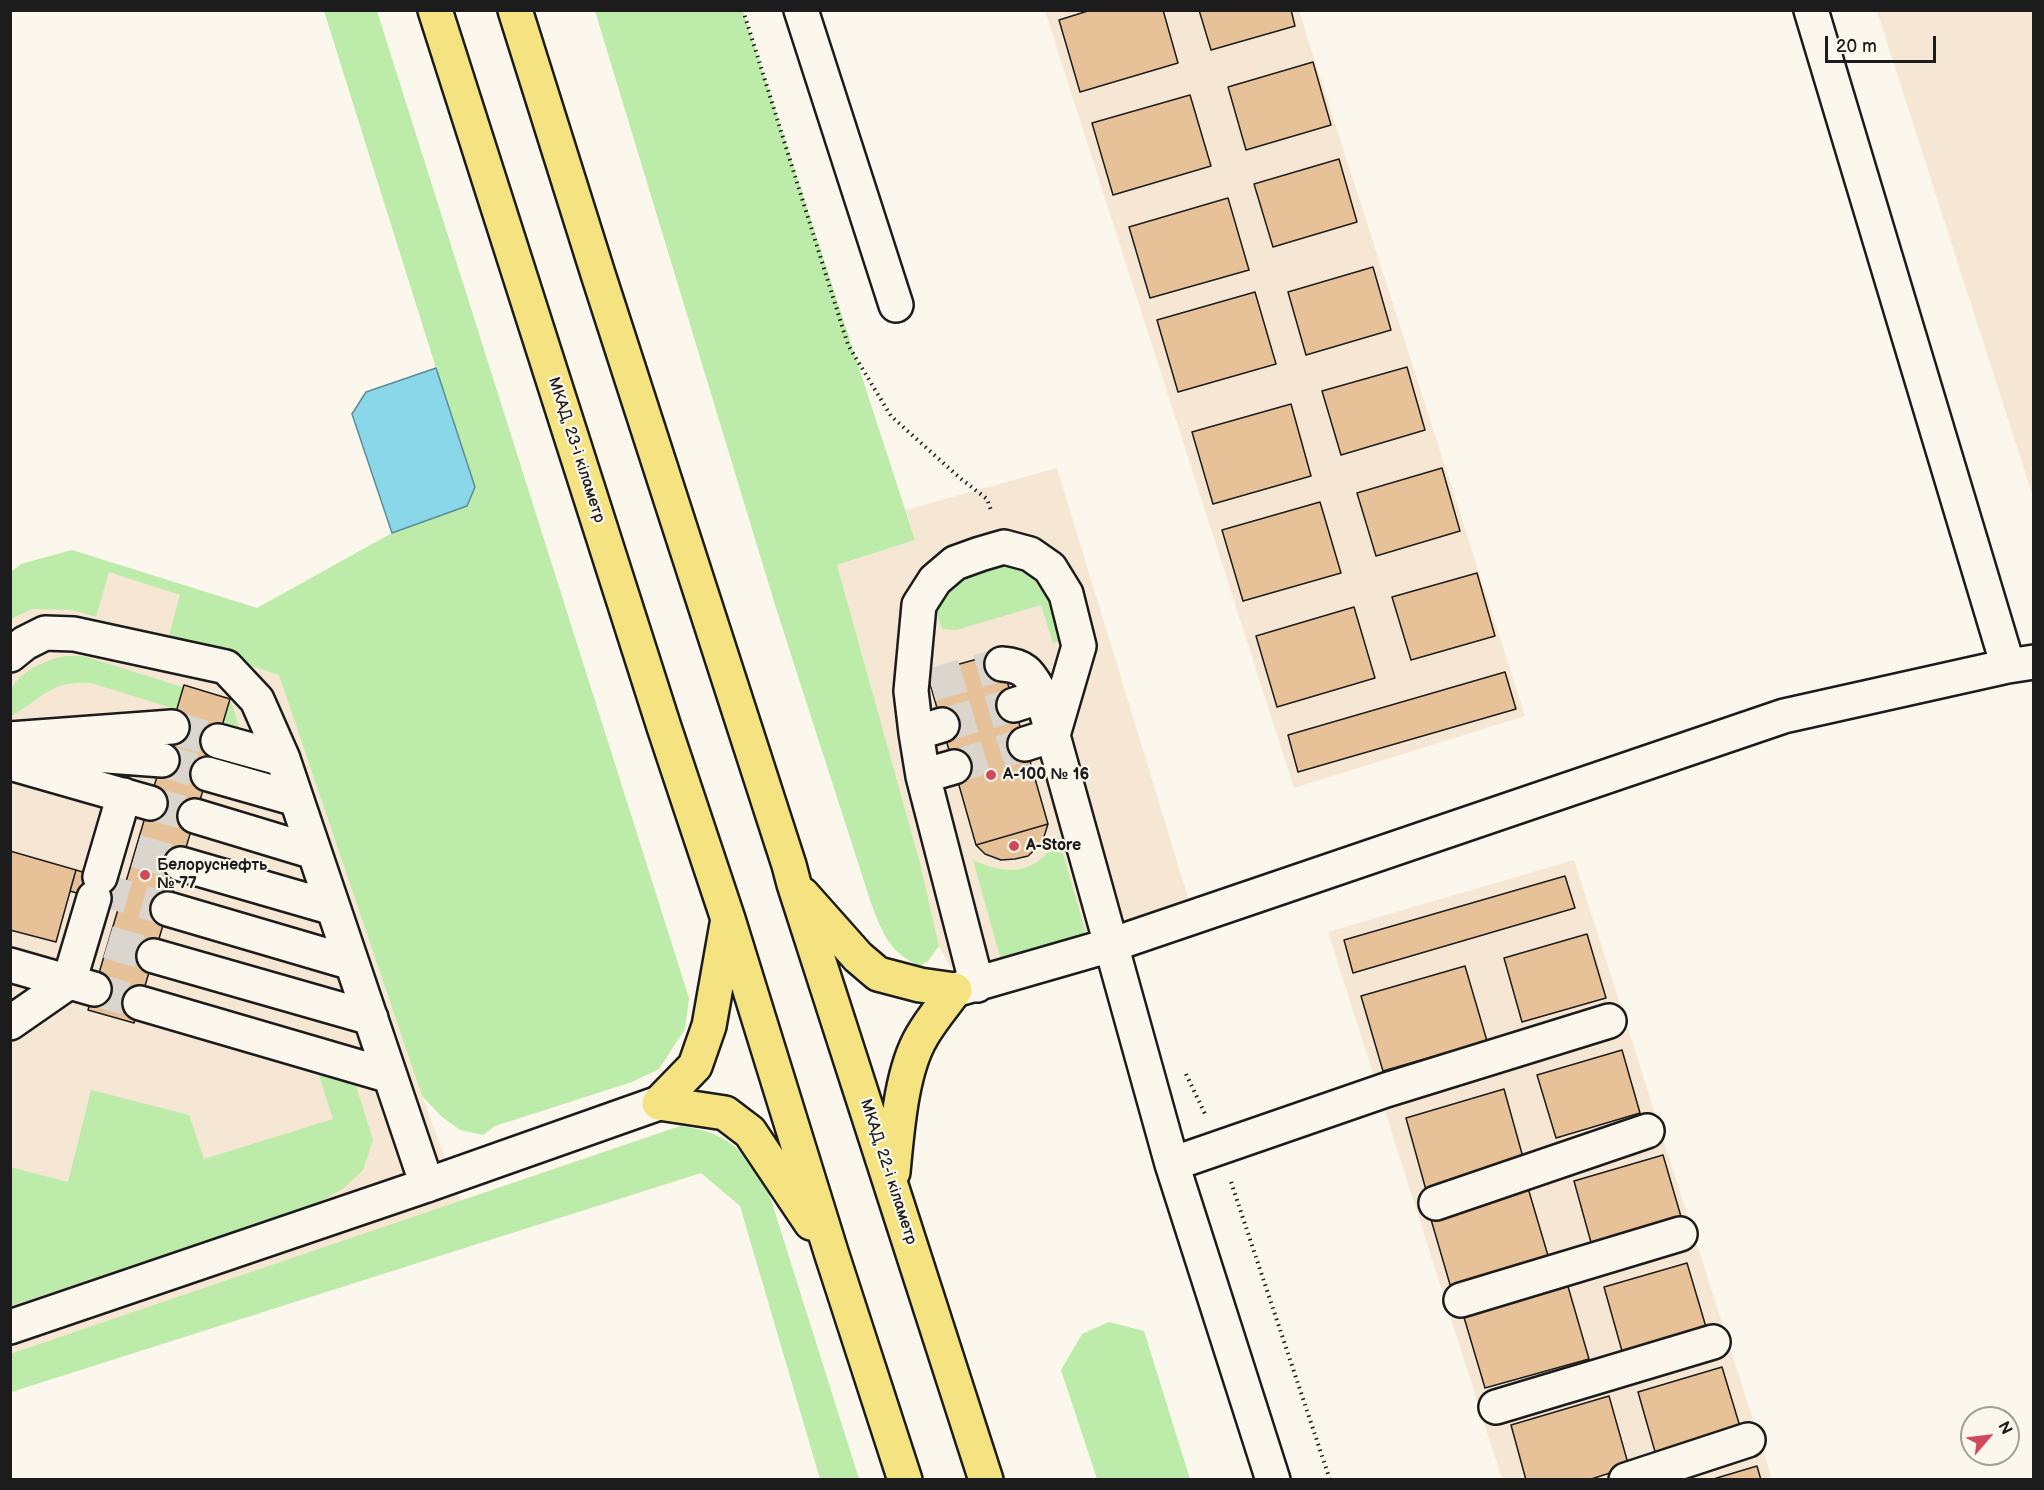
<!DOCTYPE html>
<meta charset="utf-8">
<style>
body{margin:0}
#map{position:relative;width:2044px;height:1490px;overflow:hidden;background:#fbf7ec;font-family:"Balsamiq Sans",sans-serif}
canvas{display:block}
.frame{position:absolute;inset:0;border:12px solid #1c1c1c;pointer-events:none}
.north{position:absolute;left:1960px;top:1406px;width:60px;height:60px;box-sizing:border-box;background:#fbf7ec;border:2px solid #a29f99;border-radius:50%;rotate:62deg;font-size:16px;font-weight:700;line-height:24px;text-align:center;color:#1c1c1c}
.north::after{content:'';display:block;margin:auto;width:21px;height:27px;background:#d1495b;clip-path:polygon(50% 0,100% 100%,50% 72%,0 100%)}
.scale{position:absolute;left:1825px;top:36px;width:111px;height:27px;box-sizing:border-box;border:3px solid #1c1c1c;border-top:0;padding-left:8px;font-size:18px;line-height:21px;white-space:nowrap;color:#1c1c1c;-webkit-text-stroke:4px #fbf7ec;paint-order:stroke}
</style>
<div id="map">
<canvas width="2044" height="1490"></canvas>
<div class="frame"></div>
<div class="north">N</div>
<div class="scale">20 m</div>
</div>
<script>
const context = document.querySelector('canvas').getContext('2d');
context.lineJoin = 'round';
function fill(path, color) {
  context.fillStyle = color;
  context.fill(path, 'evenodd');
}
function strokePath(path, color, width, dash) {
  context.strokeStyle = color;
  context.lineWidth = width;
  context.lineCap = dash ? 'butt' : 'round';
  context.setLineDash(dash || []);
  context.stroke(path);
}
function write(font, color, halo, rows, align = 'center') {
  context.font = font + ' "Balsamiq Sans",sans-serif';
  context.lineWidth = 4.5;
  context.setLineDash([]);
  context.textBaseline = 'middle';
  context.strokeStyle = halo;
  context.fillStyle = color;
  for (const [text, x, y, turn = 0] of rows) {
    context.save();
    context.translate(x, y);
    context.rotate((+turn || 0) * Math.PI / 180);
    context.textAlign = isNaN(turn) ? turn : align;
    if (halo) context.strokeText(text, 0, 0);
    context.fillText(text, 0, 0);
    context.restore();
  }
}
const built = new Path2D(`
 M1045 11H1299L1525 716 1294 788Z
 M1877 11H2033V497L1900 83Z
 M1057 468 1190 904 1125 921 955 976 939 946 920 863 837 565 915 540 906 510Z
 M72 550 257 608 422 1096 477 1244 11 1392V572L21 564Z
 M1574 860 1772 1479H1502L1328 932Z`);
const green = new Path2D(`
 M324 11H377L689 998 685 1029 659 1069 632 1082 495 1126 483 1135 460 1130 441 1116 422 1096 279 675 168 639 180 595 109 572 96 617 72 610 32 609 11 619V572L21 564 72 550 257 608 392 533 467 506 475 487 436 368Z
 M595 11H743L915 540 837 565 920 863 939 946 928 961 920 966C889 953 882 932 871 903L776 608Z
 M1008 560 1027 566 1049 592 1063 640 1053 643 1041 605 956 630 943 629C931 610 941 589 959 577 970 570 994 565 1008 560Z
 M66 656H83L231 702 240 729 91 683C49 680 44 698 11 716 11 709 9 698 11 692 16 672 48 659 66 656Z
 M1058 836 1086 934 1001 960 973 860C1009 877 1039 874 1058 836Z
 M329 1072 346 1077 356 1086 373 1140 363 1170 344 1188 318 1203 11 1306 10 1167 68 1182 91 1090 189 1115 204 1159 333 1119 319 1075Z
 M680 1126C726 1132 743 1148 767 1187L859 1479H820L740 1206 701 1173 11 1392 10 1354Z
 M1109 1322 1144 1331 1190 1479H1097L1061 1370 1082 1334Z`);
const water = new Path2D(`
 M436 368 475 487 467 506 392 533 352 414 366 392Z`);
const building = new Path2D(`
 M1091 10H1163L1178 63 1080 92 1059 20Z
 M1199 10H1291L1295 26 1211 50Z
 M1313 62 1331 125 1246 150 1228 87Z
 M1190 95 1211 166 1113 195 1092 123Z
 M1339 159 1357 222 1273 247 1254 184Z
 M1228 198 1249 270 1150 298 1129 227Z
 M1373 267 1391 330 1306 355 1288 292Z
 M1255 292 1276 364 1178 392 1157 320Z
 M1407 367 1425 430 1341 455 1322 391Z
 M1291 404 1311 476 1213 504 1192 432Z
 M1442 468 1460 531 1376 556 1357 493Z
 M1320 502 1341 573 1243 601 1222 530Z
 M1477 573 1495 636 1411 660 1392 597Z
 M1354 607 1375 678 1277 707 1256 636Z
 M999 653 1048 824 976 845 927 673Z
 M1505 672 1516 709 1298 772 1288 735Z
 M184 685 230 699 134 1023 88 1010 119 906 70 891 76 870 125 885Z
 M1048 824 1042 843 1028 856 1015 859 1001 860 985 854 976 845Z
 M10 851 76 870 56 942 10 930Z
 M1565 876 1575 908 1353 973 1344 940Z
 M1587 934 1606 998 1522 1022 1504 958Z
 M1465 966 1487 1041 1383 1071 1361 996Z
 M1622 1050 1640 1113 1556 1138 1537 1075Z
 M1504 1089 1524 1161 1426 1190 1406 1118Z
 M1663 1155 1682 1220 1592 1246 1574 1181Z
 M1528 1188 1549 1259 1451 1288 1430 1216Z
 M1687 1263 1706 1327 1622 1351 1604 1287Z
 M1567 1283 1589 1359 1485 1388 1463 1314Z
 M1722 1367 1741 1430 1656 1455 1638 1392Z
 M1609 1396 1629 1467 1588 1480H1526L1511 1425Z
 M1757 1466 1761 1480H1710Z`);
const minorTunnel = new Path2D(`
 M931 685 1002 664
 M942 725 1014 705
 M172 727 218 741
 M162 760 208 774
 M954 767 1025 744
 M150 803 195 816
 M136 851 181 864
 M96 888 168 909
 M108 942 154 956
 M94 989 140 1003`);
const path = new Path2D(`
 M743 10 848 345 891 416 960 478 987 499 992 513
 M1186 1074 1206 1116
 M1231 1182 1330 1480`);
const minor = new Path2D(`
 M801 10 896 305
 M1811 10 2008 666
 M10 655 25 643 45 633 74 634 226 667 257 700 283 759 427 1185
 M1002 664C1028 666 1030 676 1042 696L1172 1164 1273 1480
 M1014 705 1042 696
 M916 733 942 725
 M10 739 172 727
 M218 741 283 759
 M54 752 162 760
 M10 763 150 803
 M208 774 296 799
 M923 776 954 767
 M195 816 314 852
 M181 864 333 908
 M100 877 124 795
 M168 909 352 963
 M154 956 371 1018
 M10 965 94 989
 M977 985 923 776 916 733 911 691 919 605 935 580 955 563 980 554 1004 547 1030 554 1050 568 1066 594 1079 646 1053 735 1025 744
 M955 990 1111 945 1784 716 2008 666 2034 662
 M140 1003 390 1076
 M10 1023 69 982 94 898
 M1172 1164 1386 1090 1609 1021
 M1436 1203 1647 1131
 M1461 1300 1680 1234
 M10 1327 427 1185 659 1103
 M1496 1407 1713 1342
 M1626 1480 1748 1440`);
const highway = new Path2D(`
 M435 10 664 727 728 919 831 1252 905 1480
 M515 10 598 274 789 865 794 884 986 1480
 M802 894 858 957 878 974 920 985 955 990C944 1005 931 1020 922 1036 901 1071 897 1132 893 1172
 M659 1103 725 1113 750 1132 811 1223
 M659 1103 695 1066 709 1026 727 924`);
const markers = [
 [991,775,6,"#d1495b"],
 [1014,846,6,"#d1495b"],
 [145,875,6,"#d1495b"]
];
const streetNames = [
 ["МКАД, 23-і кіламетр",576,450,72],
 ["МКАД, 22-і кіламетр",888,1172,72]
];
const poiNames = [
 ["А-100 № 16",1003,775],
 ["A-Store",1026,846],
 ["Белоруснефть",157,866],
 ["№ 77",157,884]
];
fill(built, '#f5e7d3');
fill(green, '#bdeba9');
fill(water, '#89d7e8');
strokePath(water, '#5d8c96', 1.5);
fill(building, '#e7c198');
strokePath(building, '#1c1c1c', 1.5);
strokePath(minorTunnel, '#dad6cd', 33, [33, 16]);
strokePath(minor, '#1c1c1c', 38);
strokePath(highway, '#1c1c1c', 38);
strokePath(path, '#1c1c1c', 4, [1.5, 4.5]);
strokePath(minor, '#fbf7ec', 33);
strokePath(highway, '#f5e382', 33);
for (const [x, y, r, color] of markers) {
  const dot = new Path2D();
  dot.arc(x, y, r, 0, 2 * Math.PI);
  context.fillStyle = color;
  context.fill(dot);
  strokePath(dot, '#fbf7ec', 2);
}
write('16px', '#1c1c1c', '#fbf7ec', streetNames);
write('bold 16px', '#1c1c1c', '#fbf7ec', poiNames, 'left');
</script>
